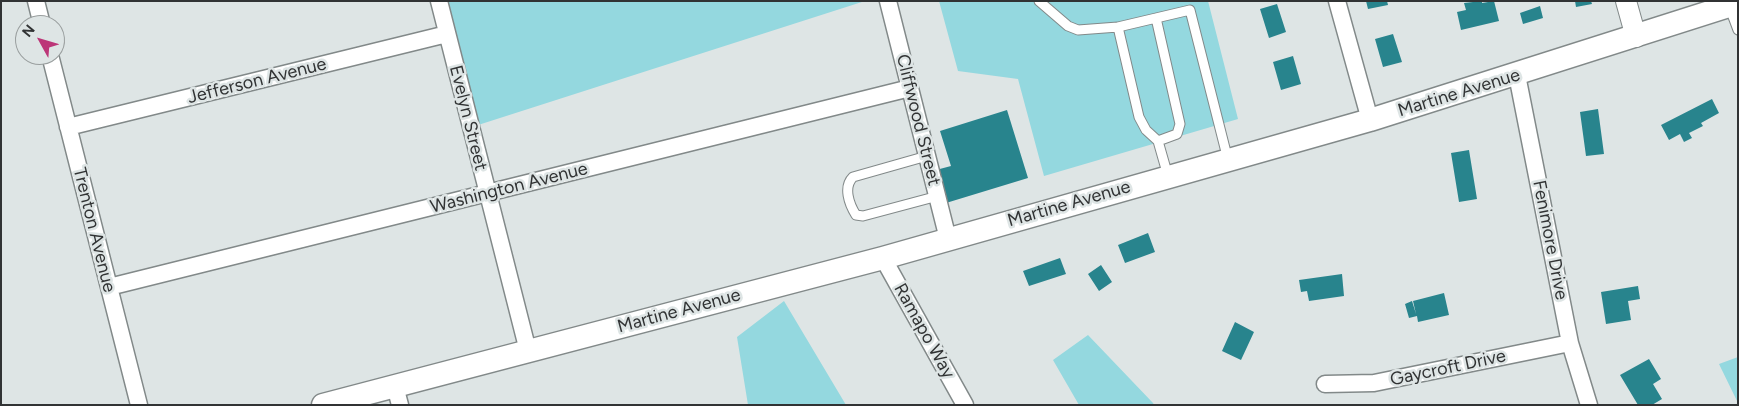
<!DOCTYPE html>
<style>
body{margin:0}
#map{position:relative;width:1739px;height:406px;overflow:hidden;background:#dee5e5;font-family:Figtree,sans-serif}
canvas{display:block}
.frame{position:absolute;inset:0;border:2px solid #313334;pointer-events:none}
.north{position:absolute;left:15px;top:15px;width:50px;height:50px;box-sizing:border-box;background:#dee5e5;border:1px solid #999e9e;border-radius:50%;rotate:309deg;font-size:14px;font-weight:700;line-height:20px;text-align:center;color:#313334}
.north::after{content:'';display:block;margin:auto;width:18px;height:22px;background:#bc3678;clip-path:polygon(50% 0,100% 100%,50% 72%,0 100%)}
</style>
<div id="map">
<canvas width="1739" height="406"></canvas>
<div class="frame"></div>
<div class="north">N</div>
</div>
<script>
const context = document.querySelector('canvas').getContext('2d');
context.lineJoin = 'round';
function fill(path, color) {
  context.fillStyle = color;
  context.fill(path, 'evenodd');
}
function strokePath(path, color, width, dash) {
  context.strokeStyle = color;
  context.lineWidth = width;
  context.lineCap = dash ? 'butt' : 'round';
  context.setLineDash(dash || []);
  context.stroke(path);
}
function write(font, color, halo, rows, align = 'center') {
  context.font = font + ' Figtree,sans-serif';
  context.lineWidth = 5;
  context.setLineDash([]);
  context.textBaseline = 'middle';
  context.strokeStyle = halo;
  context.fillStyle = color;
  for (const [text, x, y, turn = 0] of rows) {
    context.save();
    context.translate(x, y);
    context.rotate((+turn || 0) * Math.PI / 180);
    context.textAlign = isNaN(turn) ? turn : align;
    if (halo) context.strokeText(text, 0, 0);
    context.fillText(text, 0, 0);
    context.restore();
  }
}
const green = new Path2D(`
 M442 1H865L475 126Z
 M939 1H1208L1238 119 1044 176 1018 79 958 71Z
 M784 301 846 405H748L737 337Z
 M1088 335 1153 403 1154 405H1079L1053 360Z
 M1738 357V403L1719 364Z`);
const building = new Path2D(`
 M1366 1H1387L1388 5 1368 9Z
 M1482 1V3L1494 1 1499 21 1461 30 1457 12 1466 10 1464 3Z
 M1575 1H1591L1592 4 1576 7Z
 M1277 4 1286 32 1269 38 1260 9Z
 M1540 6 1543 18 1523 24 1520 13Z
 M1393 34 1402 62 1383 67 1375 39Z
 M1293 56 1301 84 1281 90 1273 62Z
 M1712 99 1719 113 1701 123 1703 126 1689 133 1692 138 1684 142 1680 134 1669 140 1661 125Z
 M1598 109 1604 154 1586 156 1580 112Z
 M1007 110 1028 178 946 203 936 170 951 166 940 131Z
 M1469 150 1477 199 1459 202 1451 153Z
 M1148 233 1155 252 1125 263 1118 245Z
 M1060 258 1066 274 1029 286 1023 271Z
 M1101 265 1112 282 1099 291 1088 274Z
 M1342 274 1344 296 1309 301 1307 291 1301 292 1299 280Z
 M1638 286 1640 299 1628 301 1631 320 1606 324 1601 292Z
 M1444 293 1449 315 1418 322 1417 316 1409 318 1405 304 1412 301 1416 314 1413 301Z
 M1235 322 1254 332 1241 360 1222 351Z
 M1649 359 1661 379 1653 384 1662 399 1652 405H1638L1620 375Z`);
const service = new Path2D(`
 M1039 1 1068 26 1078 30 1118 27
 M1729 6 1738 30
 M1156 18 1180 124 1177 134 1158 141
 M927 156 853 177C843 187 849 204 856 215L863 216 938 196
 M1168 176 1158 141 1146 130 1139 117 1118 27 1190 10 1228 160`);
const minor = new Path2D(`
 M36 1 42 25
 M439 1 528 351
 M888 1 948 239
 M1337 1 1370 120
 M50 55 139 405
 M1517 75 1570 343 1589 405
 M68 127 447 34
 M883 258 965 405
 M109 287 910 88
 M1325 384 1374 383 1570 343
 M395 386 400 405`);
const tertiary = new Path2D(`
 M1626 1 1636 37`);
const secondary = new Path2D(`
 M323 405 883 258 1370 120 1738 3`);
const streetNames = [
 ["Jefferson Avenue",257,81,-14],
 ["Martine Avenue",1459,93,-17],
 ["Evelyn Street",468,118,76],
 ["Cliffwood Street",918,120,76],
 ["Washington Avenue",509,188,-14],
 ["Martine Avenue",1069,204,-16],
 ["Trenton Avenue",94,230,76],
 ["Fenimore Drive",1550,240,79],
 ["Martine Avenue",679,311,-15],
 ["Ramapo Way",924,331,61],
 ["Gaycroft Drive",1448,368,-12]
];
fill(green, '#94d8df');
fill(building, '#28848d');
strokePath(service, '#828989', 11);
strokePath(minor, '#828989', 19);
strokePath(tertiary, '#828989', 22);
strokePath(secondary, '#828989', 25);
strokePath(service, '#fff', 9);
strokePath(minor, '#fff', 16);
strokePath(tertiary, '#fff', 20);
strokePath(secondary, '#fff', 22);
write('18px', '#313334', '#dee5e5', streetNames);
</script>
